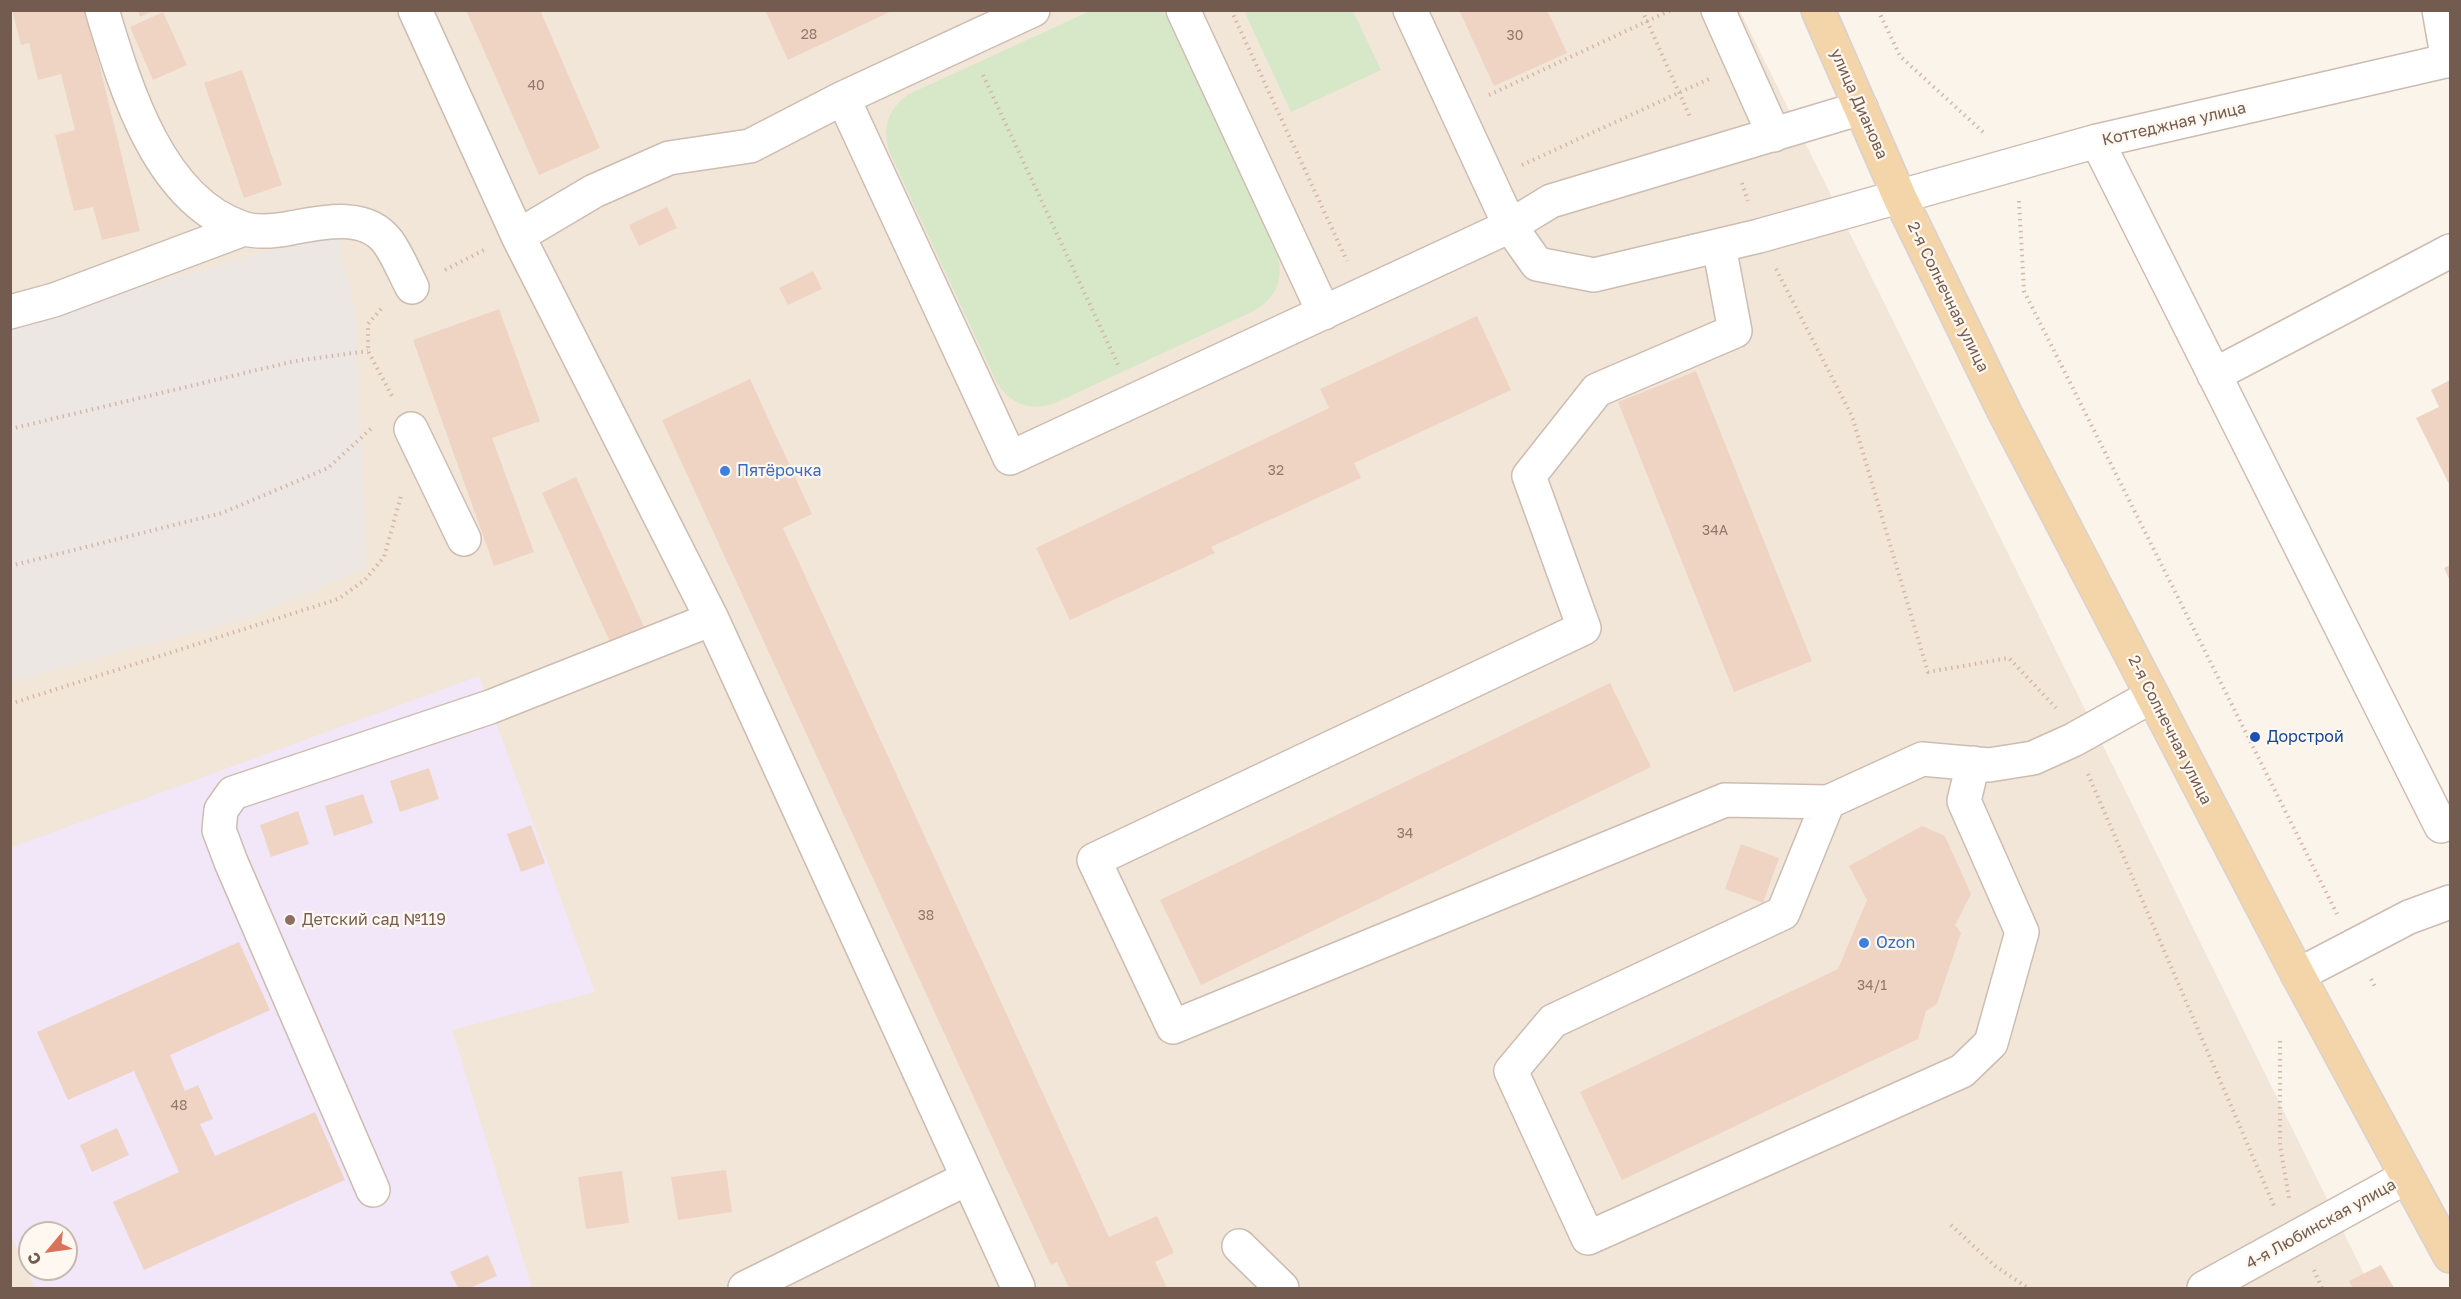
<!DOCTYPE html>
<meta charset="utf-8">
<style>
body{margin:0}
#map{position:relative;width:2461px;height:1299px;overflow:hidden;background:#fbf4eb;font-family:"Golos Text",sans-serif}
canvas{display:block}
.frame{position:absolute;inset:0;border:12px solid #745b4f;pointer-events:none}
.north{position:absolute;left:18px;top:1221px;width:60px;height:60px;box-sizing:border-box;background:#fef8f1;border:2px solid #c7b9b0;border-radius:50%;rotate:241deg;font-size:16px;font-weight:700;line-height:24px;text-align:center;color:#745b4f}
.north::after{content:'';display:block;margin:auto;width:21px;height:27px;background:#db725a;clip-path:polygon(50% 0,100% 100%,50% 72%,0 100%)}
</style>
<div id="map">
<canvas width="2461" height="1299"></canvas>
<div class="frame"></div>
<div class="north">С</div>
</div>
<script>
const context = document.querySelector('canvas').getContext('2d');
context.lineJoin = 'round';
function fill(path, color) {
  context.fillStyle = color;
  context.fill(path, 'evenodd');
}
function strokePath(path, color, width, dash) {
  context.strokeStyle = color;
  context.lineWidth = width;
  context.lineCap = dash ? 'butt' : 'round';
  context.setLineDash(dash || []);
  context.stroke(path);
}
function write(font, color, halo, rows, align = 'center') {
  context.font = font + ' "Golos Text",sans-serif';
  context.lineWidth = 4.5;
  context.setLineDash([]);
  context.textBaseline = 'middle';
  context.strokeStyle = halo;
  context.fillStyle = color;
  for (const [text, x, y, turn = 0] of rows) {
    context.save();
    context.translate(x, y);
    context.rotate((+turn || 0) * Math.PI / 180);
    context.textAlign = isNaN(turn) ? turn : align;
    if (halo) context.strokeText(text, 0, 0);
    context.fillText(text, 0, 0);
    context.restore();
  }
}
const residential = new Path2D(`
 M10 11H1740L2371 1288H11ZM30 1233H66V1269H30Z`);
const industrial = new Path2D(`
 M336 232 355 309 367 567 250 617 11 682V324Z`);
const education = new Path2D(`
 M479 676 595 992 452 1030 532 1288H35L11 1235 10 848ZM30 1233H66V1269H30Z`);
const green = new Path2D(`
 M1090 11H1162L1169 21 1277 253C1284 278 1278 295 1256 310L1053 404C1028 411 1011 404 997 383L889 151C882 126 888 109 909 94Z
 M1244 11H1353L1381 70 1291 112Z`);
const building = new Path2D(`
 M12 10H86L140 231 102 240 93 207 74 211 55 135 75 130 61 74 38 80 29 43 21 45Z
 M138 10H154L140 17Z
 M466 10H540L600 148 539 175Z
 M765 10H894L788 60Z
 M1459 10H1547L1567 53 1494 86Z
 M163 12 187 65 153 80 130 27Z
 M242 70 282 185 244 198 204 83Z
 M667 207 677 228 639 246 629 225Z
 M813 271 822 289 788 305 779 288Z
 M499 309 540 421 492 438 534 552 494 566 413 340Z
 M1477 316 1511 390 1354 463 1361 478 1211 547 1215 553 1070 620 1036 548 1329 408 1320 389Z
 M1696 371 1812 661 1734 692 1618 402Z
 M750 379 812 514 783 528 1109 1237 1157 1216 1174 1253 1155 1262 1167 1288H1069L1057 1262 1051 1265 724 555 662 420Z
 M2450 380V486L2416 418 2439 407 2431 390Z
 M576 477 645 629 611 644 542 493Z
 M2450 565V581L2444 568Z
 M1610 683 1651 767 1201 985 1160 900Z
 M429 768 439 799 400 812 390 781Z
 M363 794 373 823 334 836 325 806Z
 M298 811 309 844 271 857 260 825Z
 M531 825 545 863 521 872 507 834Z
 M1922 826 1945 836 1971 894 1955 925 1961 933 1937 1004 1926 1011 1918 1039 1622 1180 1580 1092 1838 969 1867 900 1849 866Z
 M1741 844 1779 858 1763 903 1725 889Z
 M239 942 270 1010 170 1055 185 1091 198 1085 213 1119 200 1124 215 1156 315 1112 345 1180 144 1270 113 1202 179 1172 134 1071 68 1100 37 1032Z
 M117 1128 129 1155 92 1172 80 1145Z
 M726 1170 732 1212 678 1220 671 1177Z
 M622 1171 629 1223 586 1229 578 1177Z
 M488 1255 497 1276 470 1288H458L450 1272Z
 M2381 1265 2394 1288H2353L2349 1281Z`);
const path = new Path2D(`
 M1231 10 1347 261
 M1642 10 1691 119
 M1878 10 1900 56 1984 133
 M983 75 1119 367
 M1489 95 1671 10
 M1522 165 1709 79
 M1742 183 1748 201
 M2019 201 2024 291 2337 914
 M1776 269 1852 416 1928 672 2009 658 2056 708
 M445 270 484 250
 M381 309 368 324V351L393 398
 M10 429 295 361 368 351
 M10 566 222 513 328 468 374 426
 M10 704 338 599 365 580 384 557 401 496
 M2088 774 2275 1208
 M2371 979 2376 989
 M2280 1041V1145L2289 1198
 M1951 1225 1995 1266 2028 1288
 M2314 1270 2322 1288`);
const minor = new Path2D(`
 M102 10C125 86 158 200 242 228 257 233 276 231 291 228 323 222 366 212 388 242 398 256 404 272 412 287
 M415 10 518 236 712 619 1018 1287
 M1183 10 1324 313
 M1410 10 1510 226 1537 264 1594 275 1759 236 2097 141 2450 60
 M1718 10 1774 135
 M2439 10 2448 61
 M843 98 1010 458 1510 226 1551 201 1861 108
 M2097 141 2441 826 2450 821
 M518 236 594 191 669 158 750 146 843 98 1033 10
 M1719 246 1735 331 1597 390 1529 476 1584 628 1094 860 1173 1027 1725 800 1828 802
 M10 312 54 300 244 229
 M2214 375 2450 251
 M411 429 464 539
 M1973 763 1964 801 2022 932 1991 1043 1962 1071 1588 1238 1511 1071 1553 1021 1783 913 1828 802 1922 759 1989 765 2033 758 2073 740 2152 696
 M2298 975 2409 917 2450 902
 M373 1190 231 862 219 830 221 810 233 793 490 707 712 619
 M1239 1246 1282 1288
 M745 1288 968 1178
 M2204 1288 2406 1177`);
const major = new Path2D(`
 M1818 10 1900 198 2004 411 2298 975 2450 1256`);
const markers = [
 [725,471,6,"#3f7fe0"],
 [2255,737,6,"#1a4fb4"],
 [290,920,6,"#8d6e63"],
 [1864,943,6,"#3f7fe0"]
];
const numberNames = [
 ["28",809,35],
 ["30",1515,36],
 ["40",536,86],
 ["32",1276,471],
 ["34А",1715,531],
 ["34",1405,834],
 ["38",926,916],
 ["34/1",1872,986],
 ["48",179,1106]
];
const streetNames = [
 ["улица Дианова",1859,104,66],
 ["Коттеджная улица",2174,124,-13],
 ["2-я Солнечная улица",1948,297,64],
 ["2-я Солнечная улица",2170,730,63],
 ["4-я Любинская улица",2321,1224,-29]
];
const shopNames = [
 ["Пятёрочка",737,471],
 ["Ozon",1876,943]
];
const transitNames = [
 ["Дорстрой",2267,737]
];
const educationNames = [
 ["Детский сад №119",302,920]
];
fill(residential, '#f2e6d9');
fill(industrial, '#ede7e3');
fill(education, '#f1e7f8');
fill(green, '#d7e8c9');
fill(building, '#efd4c4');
strokePath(minor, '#cdbcb1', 36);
strokePath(major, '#d8d1ce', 36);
strokePath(path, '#d4b7a7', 4, [1.5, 4.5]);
strokePath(minor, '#fff', 33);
strokePath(major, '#f4d5a9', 33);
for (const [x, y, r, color] of markers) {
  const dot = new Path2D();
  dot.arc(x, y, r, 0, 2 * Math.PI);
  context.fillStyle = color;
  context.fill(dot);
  strokePath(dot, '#fef8f1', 2);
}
write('14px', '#93796c', null, numberNames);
write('16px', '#745b4f', '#fef8f1', streetNames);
write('16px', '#366cbe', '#fef8f1', shopNames, 'left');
write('16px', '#164399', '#fef8f1', transitNames, 'left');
write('16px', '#785e54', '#fef8f1', educationNames, 'left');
</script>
